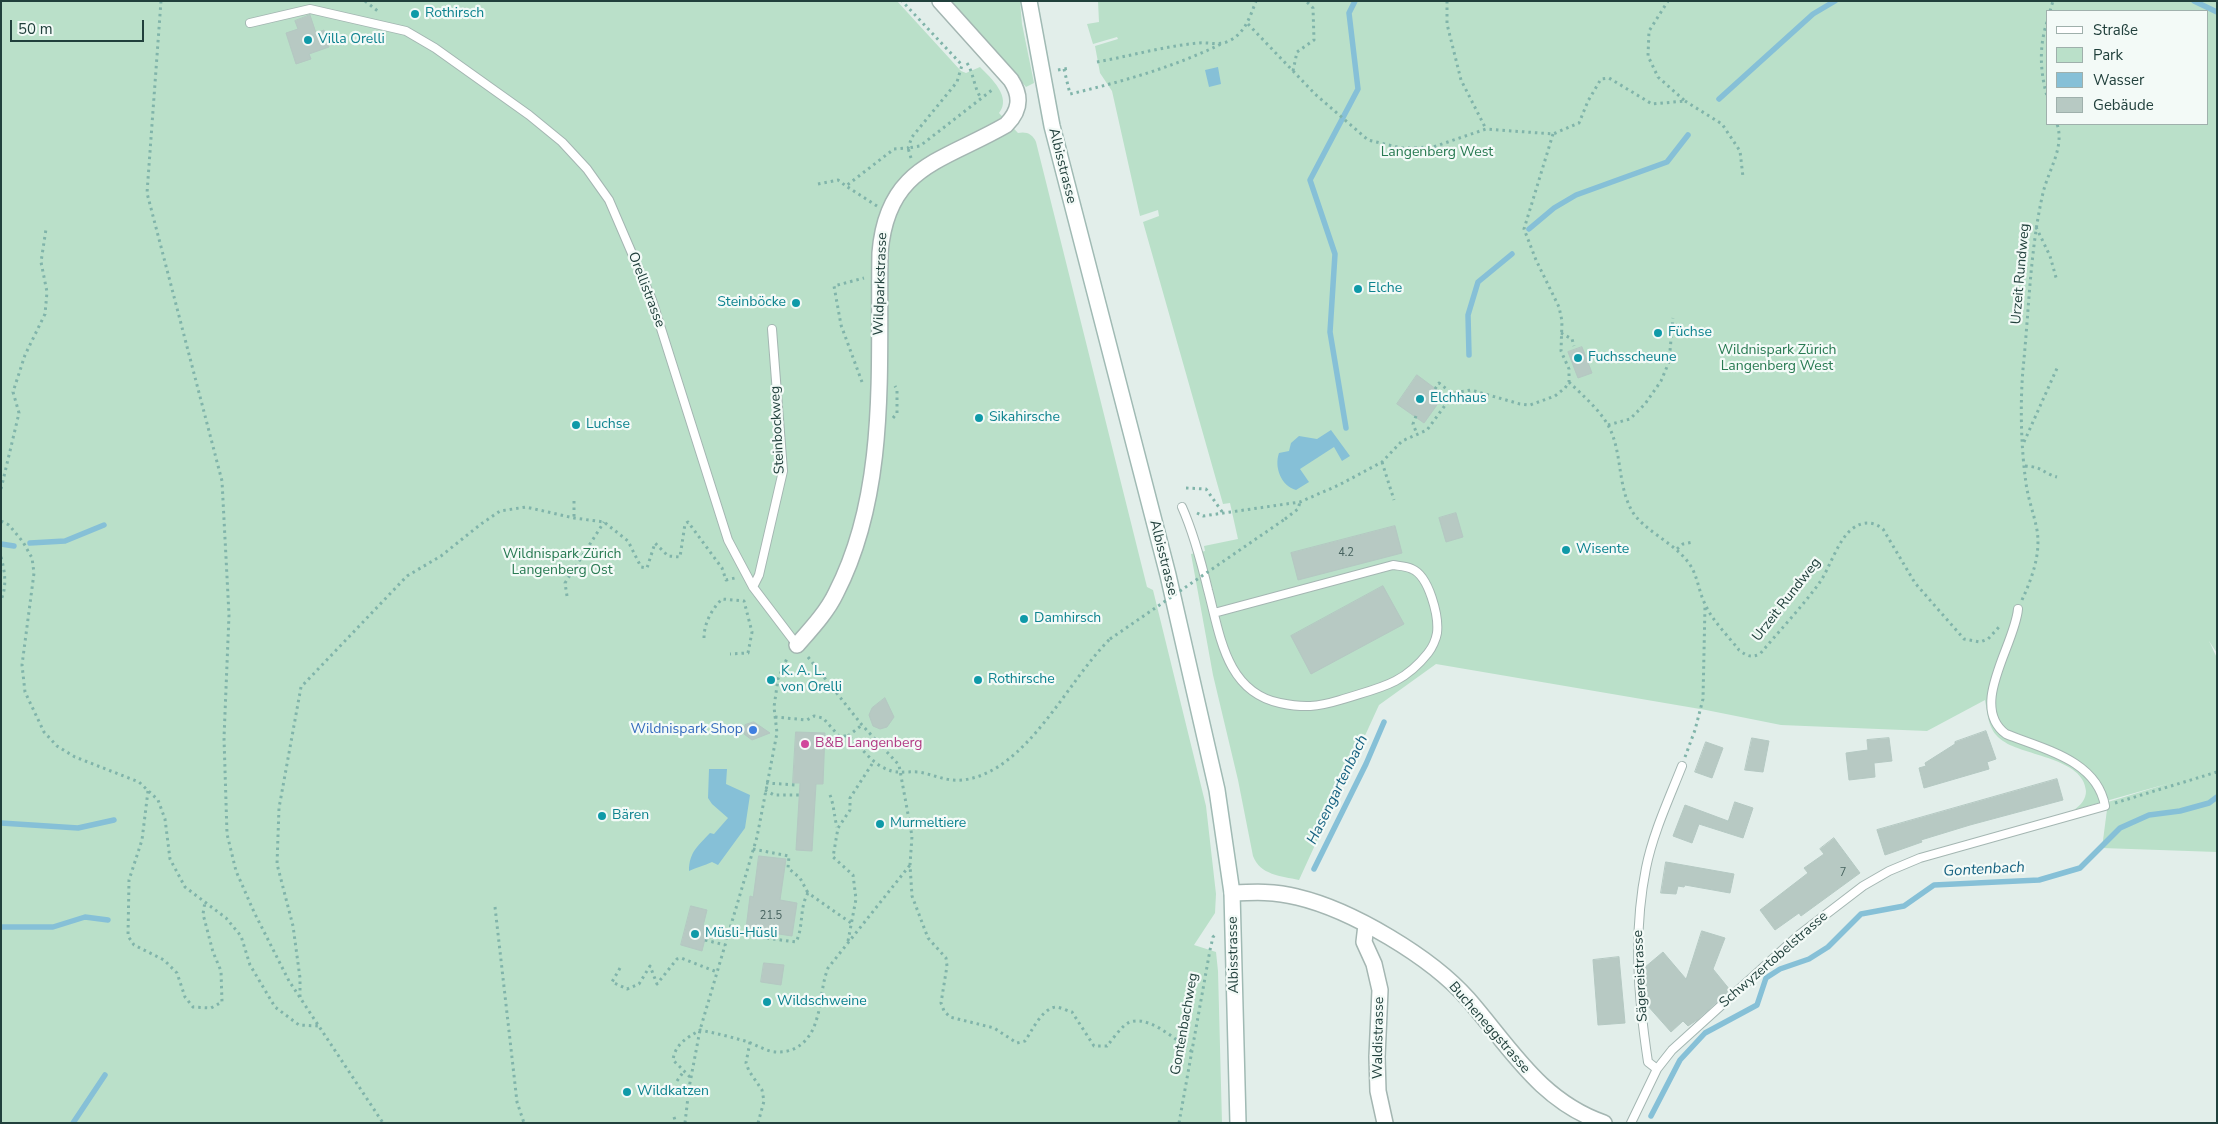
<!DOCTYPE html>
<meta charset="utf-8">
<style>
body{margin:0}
#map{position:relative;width:2218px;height:1124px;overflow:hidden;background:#e2eeea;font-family:"Nunito Sans",sans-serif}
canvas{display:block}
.frame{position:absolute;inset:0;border:2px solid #21403c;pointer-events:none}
.legend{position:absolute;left:2046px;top:10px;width:162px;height:115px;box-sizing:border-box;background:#f3faf7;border:1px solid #9fb0ac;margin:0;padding:6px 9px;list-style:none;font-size:15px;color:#21403c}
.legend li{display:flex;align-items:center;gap:10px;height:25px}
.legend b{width:25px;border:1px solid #9fb0ac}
.scale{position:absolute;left:10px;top:20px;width:134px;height:22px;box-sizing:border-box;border:2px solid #21403c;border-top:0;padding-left:6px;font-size:15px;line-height:18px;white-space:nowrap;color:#21403c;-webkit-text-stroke:4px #f3faf7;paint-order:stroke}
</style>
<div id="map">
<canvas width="2218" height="1124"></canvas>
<div class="frame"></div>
<ul class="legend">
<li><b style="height:6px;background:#fff"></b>Straße</li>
<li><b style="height:14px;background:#bae0c9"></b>Park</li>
<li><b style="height:14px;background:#86c0d7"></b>Wasser</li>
<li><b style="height:14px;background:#b7c9c3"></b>Gebäude</li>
</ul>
<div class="scale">50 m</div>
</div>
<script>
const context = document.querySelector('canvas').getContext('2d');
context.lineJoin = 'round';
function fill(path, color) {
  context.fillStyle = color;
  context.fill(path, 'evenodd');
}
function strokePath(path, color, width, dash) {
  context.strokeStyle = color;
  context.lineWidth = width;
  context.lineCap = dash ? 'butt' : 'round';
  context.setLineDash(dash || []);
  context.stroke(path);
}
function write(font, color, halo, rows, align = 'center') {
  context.font = font + ' "Nunito Sans",sans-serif';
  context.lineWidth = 4.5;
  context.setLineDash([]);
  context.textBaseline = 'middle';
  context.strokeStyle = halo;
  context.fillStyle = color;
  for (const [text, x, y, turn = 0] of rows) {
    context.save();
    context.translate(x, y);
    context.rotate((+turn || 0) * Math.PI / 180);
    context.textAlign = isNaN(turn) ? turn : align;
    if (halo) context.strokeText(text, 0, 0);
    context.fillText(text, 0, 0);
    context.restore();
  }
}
const green = new Path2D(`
 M1 1H897L961 71 966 73 980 67C991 78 1012 97 999 113L1018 133C1026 131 1033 134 1036 142L1147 587 1153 590 1206 806 1216 894 1215 913 1194 945 1216 952 1218 971 1222 1123H1Z
 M950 1H1020L1022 24 1034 83 1026 87Z
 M1098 1H2217V653L2209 641 2217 658V852L2102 848 2108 802 2170 783 2074 810C2081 805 2086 799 2086 791 2084 758 2024 756 2003 741 1988 731 1988 716 1985 700L1927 731 1781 725 1706 710 1436 664 1379 705 1299 880C1281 876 1260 875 1253 856L1238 780 1213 675 1191 554 1205 551 1204 546 1238 539 1230 503 1223 504 1143 222 1159 216 1158 210 1140 216 1112 91 1100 73 1095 46 1118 39 1117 37 1093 44 1087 24 1099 22ZM2047 11H2207V124H2047Z`);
const water = new Path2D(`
 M1218 67 1221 84 1209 87 1205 70Z
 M1331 430 1350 456 1342 461 1334 447 1300 469 1309 482 1296 490C1281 486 1274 467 1279 453L1289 451 1291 443 1299 436 1317 439Z
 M709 769H727L726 784 750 795 745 828 718 865 712 862C704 866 697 867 689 871 689 852 698 846 710 833L714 834 728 818 712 804 708 798Z`);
const stream = new Path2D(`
 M2194 1 2217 12
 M1719 99 1813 14 1835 1
 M1529 229 1554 208 1576 195 1667 162 1688 135
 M1469 355 1468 315 1478 282 1512 254
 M1346 428 1330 332 1335 254 1310 180 1358 89 1349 13 1355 1
 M30 543 65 541 104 525
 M1 544 14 546
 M1 823 78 828 114 820
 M1314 869 1366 764 1384 722
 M1 927H53L85 917 108 920
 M1651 1116 1680 1060 1705 1033 1757 1005 1766 978 1780 969 1809 959 1828 947 1861 914 1904 906 1934 885 2039 880 2080 868 2120 828 2149 815 2180 811 2209 803 2217 797
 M73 1123 105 1075`);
const building = new Path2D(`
 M310 15 316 33 324 30 329 47 309 54 311 59 296 64 286 33 298 29 295 21Z
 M1582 347 1592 373 1578 378 1568 352Z
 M1417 375 1444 395 1424 423 1397 404Z
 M1456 513 1463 537 1446 542 1439 518Z
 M1395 526 1402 553 1298 580 1291 553Z
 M1383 586 1404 624 1311 674 1291 636Z
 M885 698 894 717 887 727 880 729 873 726 869 715 872 708Z
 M754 722 770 733 752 740 744 734 745 725Z
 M1986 731 1996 759 1987 762 1989 769 1924 788 1919 768 1926 766 1925 763 1955 744V742Z
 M796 732 825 733 823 784H816L812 851 796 850 800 783H793Z
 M1752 738 1769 741 1763 772 1745 770Z
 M1889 738 1892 761 1874 763 1875 777 1849 780 1846 753 1868 750 1867 740Z
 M1706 742 1723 748 1712 778 1695 772Z
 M2057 779 2063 800 1970 825 1921 840 1922 842 1885 855 1877 830Z
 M1735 802 1753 808 1743 838 1699 824 1692 843 1673 836 1685 805 1728 821Z
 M1834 838 1860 873 1801 916 1799 913 1775 930 1760 910 1808 873 1804 868 1824 854 1820 849Z
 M759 856 786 859 780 900 797 903 792 936 746 929 750 896 753 897Z
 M1666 862 1734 874 1730 893 1685 885 1684 887 1678 886 1676 894 1661 893Z
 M691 906 707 910 703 926 708 927 702 951 681 945Z
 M1702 931 1725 938 1713 969 1730 990 1697 1020 1688 1026 1683 1021 1671 1032 1647 1005 1644 968 1663 952 1686 979Z
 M1619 957 1625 1023 1598 1025 1593 960Z
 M764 963 784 965 781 985 761 982Z`);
const path = new Path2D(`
 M161 1 147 193 222 481 229 615 224 738 227 834 236 871 254 912 289 981 383 1123
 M365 1 379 12
 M1447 1V24L1461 80 1486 129
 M2050 11 2053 1
 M2047 22C2039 46 2040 72 2047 96
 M1248 24 1315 94 1368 140 1401 148 1433 147 1486 129 1553 134 1579 123 1588 101 1601 79 1609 78 1652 104 1685 101 1658 77 1648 56 1649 31 1668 1
 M1097 62C1130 56 1165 46 1199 43 1209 42 1219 46 1229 41 1245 33 1250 17 1256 1
 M967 63C974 74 974 88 981 98
 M1064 69 1070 94C1121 82 1174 67 1221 44
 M1058 70 1070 68
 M1293 71 1297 52 1314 40 1313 8 1306 1
 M1685 101 1722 124 1740 151 1743 177
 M911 158 908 148 920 146 992 90
 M818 184 838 180 846 186
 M877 206 846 186 894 149 908 148 912 137 957 82 962 65 902 1
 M2036 227 2050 256 2057 281
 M1561 333 1572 339 1574 346
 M862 382 841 325 834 286 864 278
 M1569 382C1583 396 1602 411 1611 431 1622 457 1618 486 1632 511 1643 530 1673 542 1688 562 1698 575 1698 590 1705 604 1711 619 1729 637 1739 650 1747 656 1751 658 1760 654 1780 630 1802 607 1820 582 1830 567 1838 540 1852 529 1862 521 1873 521 1883 529L1915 583 1964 639 1980 642 1988 639 1999 627
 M1435 389 1439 383 1453 394
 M1416 416 1413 424 1417 434
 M893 418 897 413V390L895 386
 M1608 425 1630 419 1645 404 1661 381 1669 362 1673 318
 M2024 442 2058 366
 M1382 462 1394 500
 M2025 466C2044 467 2042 473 2057 477
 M1186 488 1206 489 1223 513
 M1 489 19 413 13 392 25 355 45 314 47 292 41 262 46 229
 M574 501V518
 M1197 513 1203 516 1300 502 1339 485 1382 462 1402 441 1427 430 1454 393 1471 390 1520 404 1530 405 1555 396 1565 388 1569 382V369L1561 351 1562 321 1559 307 1536 260 1524 229 1553 134
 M1285 519 1298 509 1300 502
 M1 521 9 525 23 542 32 558 34 573 22 665 25 692 44 732 57 746 75 757 139 782 158 800 165 819 170 859 185 887 226 918 241 936 250 965 275 1007 299 1025 318 1026
 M1677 549 1683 544 1693 542
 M1 557C5 572 7 586 1 600
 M567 596 565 583 604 522
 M2022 600C2032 578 2041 554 2037 530 2034 514 2028 499 2026 483 2021 448 2020 404 2023 369 2029 311 2030 249 2043 193 2048 171 2065 147 2057 124
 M704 638C704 623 712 609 722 599L744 601 752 632 748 653 730 654
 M808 657 862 725 899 765 912 836 910 865 912 896 928 938 946 958 947 966 941 1003 944 1011 950 1017 994 1028 1017 1043 1025 1041C1032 1031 1042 1008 1056 1007 1060 1007 1067 1011 1072 1012L1094 1046H1107C1112 1040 1118 1031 1125 1025 1144 1010 1176 1040 1191 1051
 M775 717 807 720 814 716 823 718 839 736H848C860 745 869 760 882 767 897 775 902 771 918 772 933 774 946 782 963 780 1027 772 1067 681 1110 639
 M848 736 862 725
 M1685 757 1695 730 1703 699 1705 606
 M766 783 796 785V783
 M765 790 774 795H799
 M148 791 142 840 129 880 128 936 134 945 164 960 177 973 185 997 193 1007 211 1008 222 1002 221 971 213 952 203 914 205 902
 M830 795C834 805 834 816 837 827
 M2115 803 2217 772
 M753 849 789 856 788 868 800 878 808 893
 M495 907 517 1102 524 1123
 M728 933 796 942C804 926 799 908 808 893L851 923
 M705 940 725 945
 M848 941 856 899 853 875 833 857 838 828 850 810V798L874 761
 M620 968 612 982 627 989 639 984 650 966 657 984 677 959 681 958 717 972
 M300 997V978L293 926 277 864 279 808 301 687 407 576 441 556 481 524 500 511 526 507 574 518 604 522 628 541 641 567 647 568 655 543 668 556 680 557 685 524 688 522 722 568 726 580 735 578
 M750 1042 746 1063 749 1071 762 1090 764 1101 758 1123
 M690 1077 673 1060C675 1044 687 1038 700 1030 714 1033 728 1036 741 1040 751 1042 760 1048 770 1051 793 1056 810 1042 816 1021 822 1004 821 986 828 968L910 865
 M677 1081 684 1071
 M674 1117 676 1123
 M685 1123 689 1088 700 1030 757 837 777 733 774 707 778 679 788 656
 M1179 1123 1210 950 1213 937 1217 933`);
const service = new Path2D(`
 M250 23 310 9 406 31 435 48 529 115 562 142 587 169 609 200 652 300 728 540 753 587 797 645
 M1182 507C1194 534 1201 561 1208 590 1220 635 1226 692 1280 703 1304 708 1317 707 1340 700 1377 688 1402 686 1428 653 1432 648 1436 639 1437 633 1439 616 1429 576 1412 569 1406 566 1399 566 1393 565L1214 613
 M753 587 759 575 783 471 772 329
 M1657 1069 1648 1062C1638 996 1633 933 1646 868 1653 833 1669 799 1682 766
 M1631 1123 1657 1069 1672 1050 1799 935 1863 886 1889 871 1920 858 2105 806C2097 760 2043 749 2006 734 1968 706 2015 645 2018 609`);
const minor = new Path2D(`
 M797 645C811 629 827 612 836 593 889 490 878 365 880 253 887 166 942 162 1006 125 1020 111 1022 97 1011 80L940 1
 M1366 925 1364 942 1374 964 1380 990 1377 1057 1378 1091 1385 1123`);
const tertiary = new Path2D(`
 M1232 893C1254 892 1275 891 1297 897 1352 910 1431 957 1468 999 1510 1047 1540 1101 1604 1123`);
const secondary = new Path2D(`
 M1029 1 1052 126 1168 575 1217 790 1232 893 1238 1123`);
const pathBridge = new Path2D(`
 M1110 639 1285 519`);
const markers = [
 [415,14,5,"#0f9aa8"],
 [308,40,5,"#0f9aa8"],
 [1358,289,5,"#0f9aa8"],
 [796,303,5,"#0f9aa8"],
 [1658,333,5,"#0f9aa8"],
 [1578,358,5,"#0f9aa8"],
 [1420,399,5,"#0f9aa8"],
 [979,418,5,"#0f9aa8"],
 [576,425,5,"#0f9aa8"],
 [1566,550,5,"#0f9aa8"],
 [1024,619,5,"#0f9aa8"],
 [771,680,5,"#0f9aa8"],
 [978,680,5,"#0f9aa8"],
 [753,730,5,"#3f7fe0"],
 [805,744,5,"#d1479c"],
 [602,816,5,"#0f9aa8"],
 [880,824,5,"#0f9aa8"],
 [695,934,5,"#0f9aa8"],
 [767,1002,5,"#0f9aa8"],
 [627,1092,5,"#0f9aa8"]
];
const numberNames = [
 ["4.2",1346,553],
 ["7",1843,873],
 ["21.5",771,916]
];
const cultureNames = [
 ["Rothirsch",425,14],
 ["Villa Orelli",318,40],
 ["Elche",1368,289],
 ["Steinböcke",786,303,"right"],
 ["Füchse",1668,333],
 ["Fuchsscheune",1588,358],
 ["Elchhaus",1430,399],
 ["Sikahirsche",989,418],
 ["Luchse",586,425],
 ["Wisente",1576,550],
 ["Damhirsch",1034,619],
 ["K. A. L.",781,672],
 ["von Orelli",781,688],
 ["Rothirsche",988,680],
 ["Bären",612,816],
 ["Murmeltiere",890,824],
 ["Müsli-Hüsli",705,934],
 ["Wildschweine",777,1002],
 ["Wildkatzen",637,1092]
];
const parkNames = [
 ["Langenberg West",1437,153],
 ["Wildnispark Zürich",1777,351],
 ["Langenberg West",1777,367],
 ["Wildnispark Zürich",562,555],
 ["Langenberg Ost",562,571]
];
const streetNames = [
 ["Albisstrasse",1062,166,76],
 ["Urzeit Rundweg",2021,274,-85],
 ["Wildparkstrasse",881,284,-88],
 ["Orellistrasse",646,290,69],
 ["Steinbockweg",778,430,-93],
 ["Albisstrasse",1163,558,76],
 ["Urzeit Rundweg",1787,600,-52],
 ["Albisstrasse",1234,955,-91],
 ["Schwyzertobelstrasse",1774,960,-41],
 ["Sägereistrasse",1641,976,-93],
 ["Gontenbachweg",1185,1024,-80],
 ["Bucheneggstrasse",1489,1028,49],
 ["Waldistrasse",1379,1038,-89]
];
const shopNames = [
 ["Wildnispark Shop",743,730]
];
const hotelNames = [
 ["B&B Langenberg",815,744]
];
const waterNames = [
 ["Hasengartenbach",1338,790,-64],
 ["Gontenbach",1984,870,-3]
];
fill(green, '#bae0c9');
fill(water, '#86c0d7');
strokePath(stream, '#86c0d7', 5.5);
fill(building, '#b7c9c3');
strokePath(building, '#b4c8c2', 1);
strokePath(service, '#a4b6b2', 10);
strokePath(minor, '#a4b6b2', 18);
strokePath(tertiary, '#a4b6b2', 18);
strokePath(secondary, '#a0bab4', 18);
strokePath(path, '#80b4aa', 3, [2.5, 4]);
strokePath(service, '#fff', 8);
strokePath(minor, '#fff', 15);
strokePath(tertiary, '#fff', 15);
strokePath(secondary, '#fff', 15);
strokePath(pathBridge, '#80b4aa', 3, [2.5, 4]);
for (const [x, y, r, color] of markers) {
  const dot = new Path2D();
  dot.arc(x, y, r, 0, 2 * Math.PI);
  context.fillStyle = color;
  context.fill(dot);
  strokePath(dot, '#f3faf7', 2);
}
write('11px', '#46625e', null, numberNames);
write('14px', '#0d838f', '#f3faf7', cultureNames, 'left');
write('14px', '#287a52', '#f3faf7', parkNames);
write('14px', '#21403c', '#f3faf7', streetNames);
write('14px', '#366cbe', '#f3faf7', shopNames, 'right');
write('14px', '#b23c85', '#f3faf7', hotelNames, 'left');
write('italic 15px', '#166281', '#f3faf7', waterNames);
</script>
